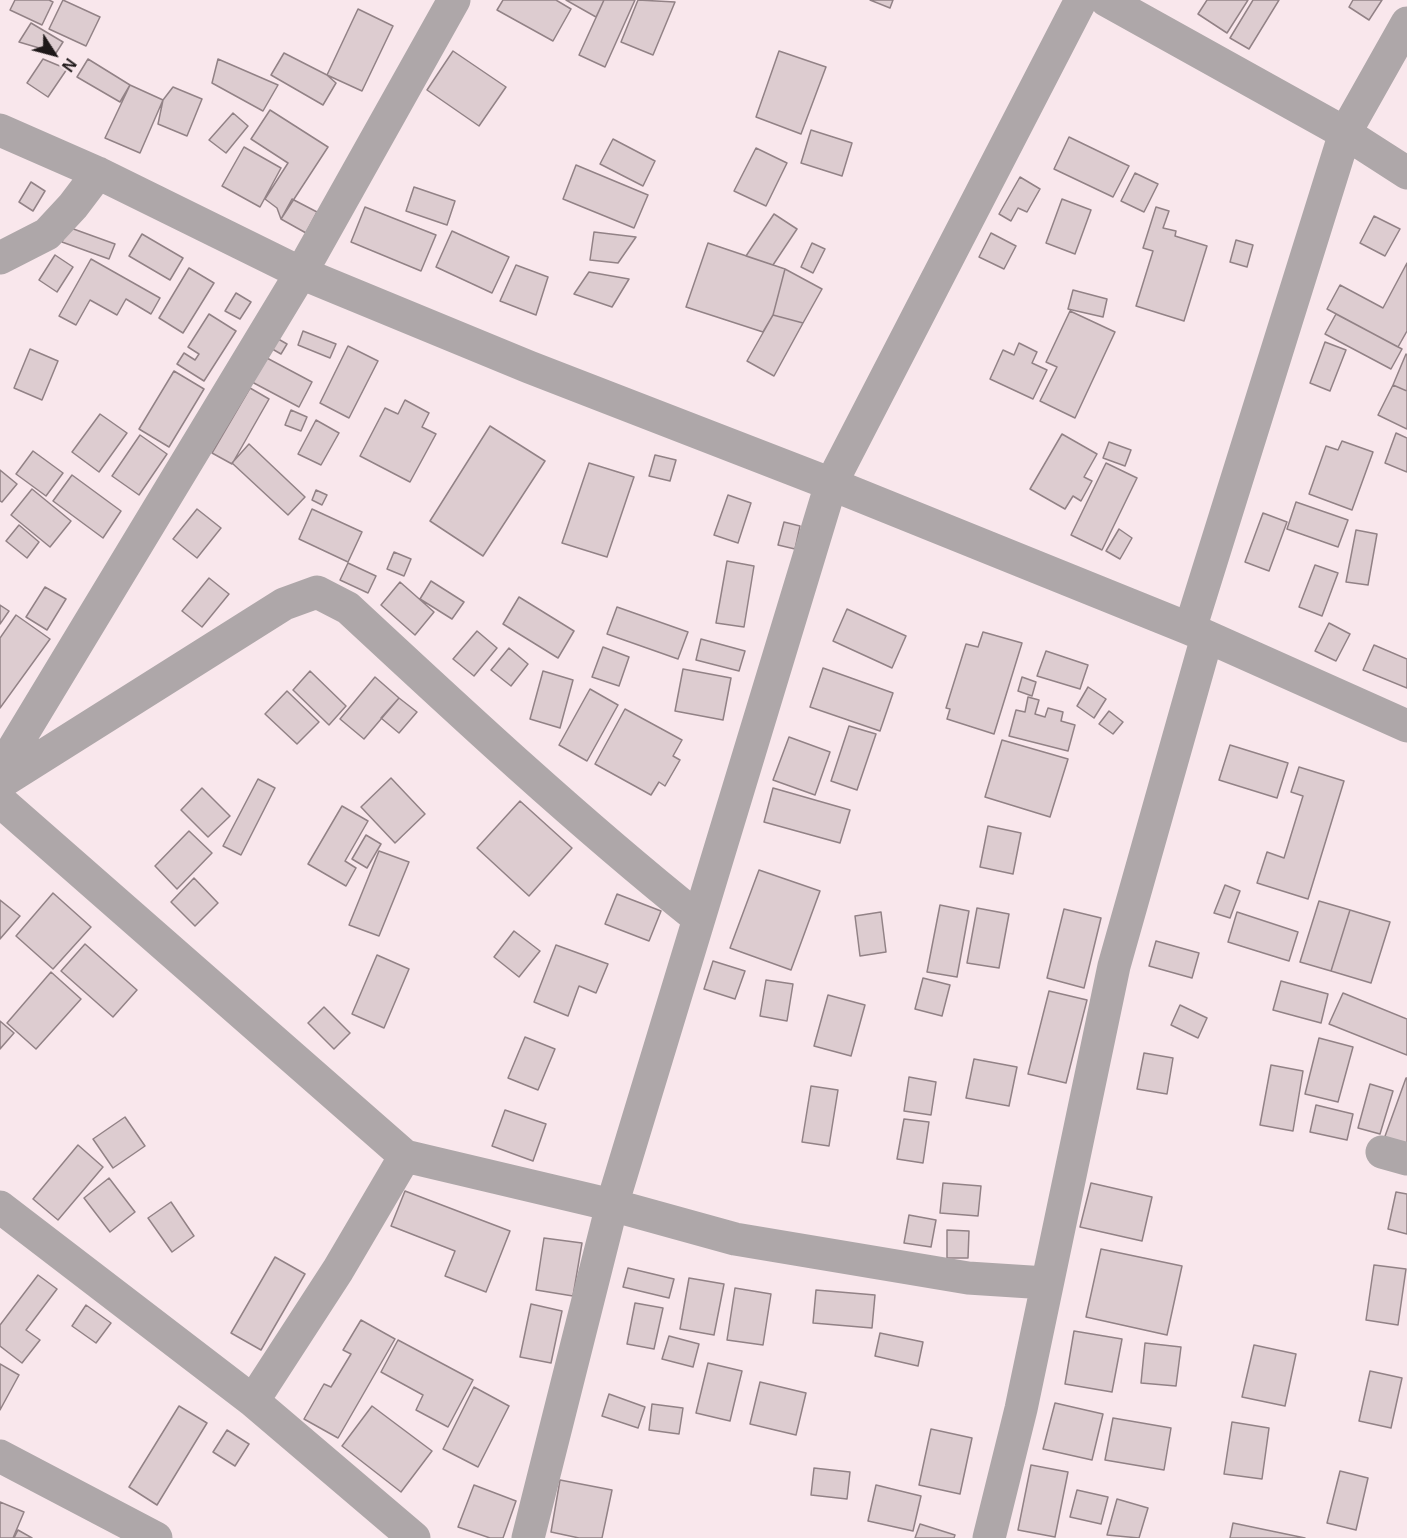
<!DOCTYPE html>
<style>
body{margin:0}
#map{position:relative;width:1407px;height:1538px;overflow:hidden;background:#f9e7ec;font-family:Arial,sans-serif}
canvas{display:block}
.north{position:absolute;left:24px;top:24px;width:60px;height:60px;-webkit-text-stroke:4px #f9e7ec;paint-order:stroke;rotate:126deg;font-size:16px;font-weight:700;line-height:24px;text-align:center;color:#1e1819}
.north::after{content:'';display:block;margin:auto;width:21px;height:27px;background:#1e1819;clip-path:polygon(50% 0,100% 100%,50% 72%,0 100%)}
</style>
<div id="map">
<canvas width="1407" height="1538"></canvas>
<div class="north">N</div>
</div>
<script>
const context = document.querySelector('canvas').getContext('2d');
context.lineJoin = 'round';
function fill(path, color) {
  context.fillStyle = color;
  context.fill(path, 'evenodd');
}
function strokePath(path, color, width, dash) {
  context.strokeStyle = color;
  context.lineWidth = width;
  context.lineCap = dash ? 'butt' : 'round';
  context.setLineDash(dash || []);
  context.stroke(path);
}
const building = new Path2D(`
 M15 0H49L53 2 42 25 10 10Z
 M63 0 100 17 86 46 49 29Z
 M503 0H556L571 9 553 41 497 10Z
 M566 0H604L596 17Z
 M604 0H635L605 67 579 55Z
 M638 0 675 2 653 55 621 42Z
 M870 0H893L890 8Z
 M1207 0H1248L1227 33 1198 14Z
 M1253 0H1279L1249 49 1230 38Z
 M1353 0H1382L1369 20 1349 7Z
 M358 9 393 26 362 91 327 75Z
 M31 23 63 42 56 53 19 42Z
 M453 51 506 87 479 126 427 90Z
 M779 51 826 67 801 134 756 117Z
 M284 53 327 75 336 83 323 105 271 75Z
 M43 59 67 69 48 97 27 83Z
 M88 59 130 85 120 102 77 77Z
 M218 59 278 85 263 111 212 83Z
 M130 85 163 100 140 153 105 138Z
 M173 87 202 99 187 136 158 124 163 100Z
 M270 110 328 147 281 219 277 208 265 199 288 163 251 139Z
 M233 113 248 126 226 153 209 140Z
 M811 130 852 143 842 176 801 163Z
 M1069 137 1129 166 1113 197 1054 169Z
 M613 139 655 161 643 186 600 164Z
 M244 147 281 168 260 207 222 186Z
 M756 148 787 163 766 206 734 191Z
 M576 165 648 195 634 228 563 199Z
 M1135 173 1158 184 1144 212 1121 201Z
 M1020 177 1040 189 1027 212 1018 208 1011 221 999 214Z
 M31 182 45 191 33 211 19 202Z
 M414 187 455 201 447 225 406 211Z
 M292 199 317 212 306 233 281 219Z
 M1062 199 1091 210 1075 254 1046 243Z
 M365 207 436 235 421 271 351 242Z
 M1156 207 1169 211 1163 228 1176 231 1175 236 1207 246 1184 321 1136 306 1153 251 1143 248Z
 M774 214 797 229 773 265 746 256Z
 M1374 216 1400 229 1385 256 1360 243Z
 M68 227 115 244 109 259 62 242Z
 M452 231 509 257 492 293 436 267Z
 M594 232 636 237 618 263 590 260Z
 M991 233 1016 246 1004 269 979 257Z
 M142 234 183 258 170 280 129 256Z
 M1236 240 1253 245 1247 267 1230 262Z
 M708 243 785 269 773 315 763 332 686 307Z
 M812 243 825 249 813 273 801 267Z
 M55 255 73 267 57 292 39 280Z
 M91 259 160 298 151 314 126 299 117 315 90 300 76 325 59 316Z
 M1407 263V331L1398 347 1327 309 1340 285 1383 308Z
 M516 265 548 277 536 315 500 301Z
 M189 268 214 283 183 333 159 318Z
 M785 269 822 289 803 323 773 315Z
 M589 272 629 279 612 307 574 294Z
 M1073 290 1107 299 1103 317 1068 309Z
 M236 293 251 302 240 319 225 311Z
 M1070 311 1115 332 1075 418 1040 401 1057 367 1046 362Z
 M209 314 236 331 204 381 177 364 184 353 195 360 199 354 188 347Z
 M1336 314 1402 349 1391 369 1325 334Z
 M773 315 803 323 774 376 747 361Z
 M303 331 336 344 330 358 298 345Z
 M273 336 287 344 281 354 267 346Z
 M1325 342 1346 350 1330 391 1310 383Z
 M1019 343 1037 352 1032 363 1047 370 1033 399 990 379 1003 350 1014 355Z
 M348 346 378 361 349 418 320 403Z
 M30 349 58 361 42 400 14 388Z
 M1406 354 1407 355V391L1393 385Z
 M265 357 312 382 299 407 252 382Z
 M174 371 204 389 169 447 139 429Z
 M1393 385 1407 391V429L1378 415Z
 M250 388 269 399 232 464 212 453Z
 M405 400 429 413 422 427 436 434 410 482 360 456 385 408 398 414Z
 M291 410 307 417 301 431 285 425Z
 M100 414 127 433 99 472 72 452Z
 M316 420 339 433 321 465 298 454Z
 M490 426 545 461 483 556 430 521Z
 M1396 433 1407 438V472L1385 463Z
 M1062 434 1097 454 1084 477 1092 481 1081 501 1073 496 1065 509 1030 489Z
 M140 435 167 454 139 495 112 476Z
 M1342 441 1373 452 1352 510 1309 494 1326 446 1338 450Z
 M1109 442 1131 450 1125 466 1103 458Z
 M249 444 305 497 288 515 232 463Z
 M33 451 63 473 46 496 16 474Z
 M655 455 676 460 670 481 649 476Z
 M589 463 634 477 607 557 562 543Z
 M1106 463 1137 478 1102 550 1071 535Z
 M0 470 17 484 2 502 0 501Z
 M72 475 121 511 103 538 53 501Z
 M32 489 71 521 50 547 11 515Z
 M316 490 327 495 322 505 312 500Z
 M728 495 751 503 738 543 714 535Z
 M1296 502 1348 520 1338 547 1287 529Z
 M197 509 221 528 197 558 173 539Z
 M312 509 362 532 348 562 299 539Z
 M1263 513 1287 522 1269 571 1245 562Z
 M784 522 800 526 795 549 778 545Z
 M19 525 39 542 27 558 6 541Z
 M1119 529 1132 538 1120 559 1106 551Z
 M1356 530 1377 534 1368 585 1346 582Z
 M394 552 411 559 404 576 387 569Z
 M727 561 754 566 744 627 716 623Z
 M348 563 376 576 368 593 340 580Z
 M1315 565 1338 573 1322 616 1299 607Z
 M209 578 229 594 202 627 182 611Z
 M431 581 464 602 452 619 420 599Z
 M400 582 434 612 415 635 381 605Z
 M45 587 66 599 47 630 26 617Z
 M519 597 574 631 558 658 503 624Z
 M0 605 9 611 0 624Z
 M617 607 688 632 678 659 607 634Z
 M847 609 906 636 892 668 833 641Z
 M16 615 50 639 0 708V638Z
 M1329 623 1350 634 1336 661 1315 651Z
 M477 631 497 648 474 676 453 659Z
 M983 632 1022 643 994 734 947 719 950 709 946 708 966 644 978 647Z
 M701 639 745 651 739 671 696 660Z
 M1374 645 1407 659V688L1363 670Z
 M603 647 629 657 619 686 592 677Z
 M509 648 528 664 511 686 491 670Z
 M1046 651 1088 665 1080 689 1037 676Z
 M823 668 893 693 880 731 810 707Z
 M683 669 731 678 723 720 675 711Z
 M310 671 346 706 329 725 293 690Z
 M543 671 573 680 560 728 530 719Z
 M375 677 399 698 364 739 340 719Z
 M1022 677 1036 682 1032 696 1018 691Z
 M1088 687 1106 699 1094 718 1077 706Z
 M590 689 618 705 587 761 559 745Z
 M287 691 319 722 297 744 265 714Z
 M1028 697 1039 700 1035 714 1045 717 1048 708 1063 712 1061 721 1075 725 1068 751 1009 736 1016 710 1025 712Z
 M399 698 417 712 399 733 381 718Z
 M625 709 682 740 673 756 680 760 665 786 659 782 651 795 595 764Z
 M1109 711 1123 722 1113 734 1099 724Z
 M849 726 876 734 857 790 831 781Z
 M789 737 830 752 815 795 773 780Z
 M1002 740 1068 759 1050 817 985 797Z
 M1230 745 1288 763 1277 798 1219 780Z
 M1299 767 1344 781 1308 899 1257 883 1267 852 1284 858 1303 796 1291 792Z
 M391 778 425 814 395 843 361 807Z
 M258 779 275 788 241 855 223 846Z
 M202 788 230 816 208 837 181 810Z
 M773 788 850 810 840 843 764 822Z
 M520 801 572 848 529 896 477 848Z
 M342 806 368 821 345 861 356 868 346 886 308 864Z
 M988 826 1021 833 1013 874 980 867Z
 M189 831 212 853 177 889 155 866Z
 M366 835 381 844 367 868 352 859Z
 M379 851 409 862 379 936 349 925Z
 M759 870 820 891 791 970 730 948Z
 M194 878 218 903 195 926 171 902Z
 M1225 885 1240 891 1230 918 1214 913Z
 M53 893 91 927 53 969 16 936Z
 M617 894 661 911 649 941 605 924Z
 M0 900 20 916 0 939Z
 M1319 901 1350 910 1331 971 1300 962Z
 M940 905 969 911 957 977 927 972Z
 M977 908 1009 914 999 968 967 963Z
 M1064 909 1101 918 1084 988 1047 978Z
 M1350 910 1390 922 1371 983 1331 971Z
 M881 912 886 952 860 956 855 916Z
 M1237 912 1298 932 1289 961 1228 942Z
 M514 931 540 951 519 977 494 957Z
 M1156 941 1199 953 1192 978 1149 966Z
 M85 944 137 990 113 1017 61 971Z
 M556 945 608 964 596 993 579 986 568 1016 534 1002Z
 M377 955 409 969 384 1028 352 1014Z
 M713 961 745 971 735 999 704 989Z
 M51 972 81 999 36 1049 7 1023Z
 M923 978 950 985 942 1016 915 1009Z
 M766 980 793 984 787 1021 760 1016Z
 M1281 981 1328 994 1321 1023 1273 1010Z
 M1049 991 1087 1000 1066 1083 1028 1074Z
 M1343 993 1407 1019V1055L1329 1024Z
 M828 995 865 1005 851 1056 814 1046Z
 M1180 1005 1207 1018 1198 1038 1171 1025Z
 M324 1007 350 1033 334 1049 308 1023Z
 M0 1021 14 1033 0 1049Z
 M525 1037 555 1049 538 1090 508 1078Z
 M1319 1038 1353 1047 1338 1102 1305 1094Z
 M1144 1053 1173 1058 1167 1094 1137 1089Z
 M974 1059 1017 1067 1009 1106 966 1098Z
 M1271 1065 1303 1071 1293 1131 1260 1125Z
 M909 1077 936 1082 931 1115 904 1111Z
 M1406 1078H1407V1147L1384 1139Z
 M1370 1084 1393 1091 1380 1134 1358 1128Z
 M811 1086 838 1090 829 1146 802 1142Z
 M1316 1105 1353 1114 1347 1140 1310 1132Z
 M505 1110 546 1124 533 1161 492 1146Z
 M125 1117 145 1146 113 1168 93 1139Z
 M904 1119 929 1122 923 1163 897 1159Z
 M78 1145 103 1167 58 1220 33 1199Z
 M109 1178 135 1212 110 1232 84 1198Z
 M943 1183 981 1186 978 1216 940 1213Z
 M1091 1183 1152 1197 1142 1241 1080 1227Z
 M405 1191 510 1231 486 1292 445 1276 455 1251 391 1226Z
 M1396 1192 1407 1194V1234L1388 1229Z
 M171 1202 194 1236 172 1252 148 1218Z
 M909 1215 936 1220 931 1247 904 1243Z
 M947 1230 969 1231 968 1258H947Z
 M544 1238 582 1243 573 1296 536 1290Z
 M1101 1249 1182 1266 1167 1335 1086 1317Z
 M275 1257 305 1274 261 1350 231 1333Z
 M1374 1265 1406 1269 1398 1325 1366 1320Z
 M628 1268 674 1279 669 1298 623 1287Z
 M38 1275 57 1289 26 1330 40 1340 22 1363 0 1346V1325Z
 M689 1278 724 1284 714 1335 680 1329Z
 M735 1288 771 1294 763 1345 727 1340Z
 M816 1290 875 1295 872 1328 813 1323Z
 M635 1303 663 1308 654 1349 627 1344Z
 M531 1304 562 1311 551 1363 520 1357Z
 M86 1305 111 1323 96 1343 72 1326Z
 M361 1320 395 1339 338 1438 304 1419 324 1384 331 1387 351 1354 343 1350Z
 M1074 1331 1122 1339 1112 1392 1065 1384Z
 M880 1333 923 1342 918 1366 875 1356Z
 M669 1336 699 1344 693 1367 662 1359Z
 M398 1340 473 1380 448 1427 416 1410 423 1395 381 1372Z
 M1145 1343 1181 1347 1176 1386 1141 1383Z
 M1254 1345 1296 1354 1285 1406 1242 1397Z
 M708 1363 742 1371 730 1421 696 1413Z
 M0 1364 19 1375 0 1410Z
 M1370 1371 1402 1378 1391 1428 1359 1421Z
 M760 1382 806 1393 796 1435 750 1424Z
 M474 1387 509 1406 478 1467 443 1449Z
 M609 1394 645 1407 638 1428 602 1416Z
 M1055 1403 1103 1414 1092 1460 1043 1449Z
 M652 1404 683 1408 679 1434 649 1430Z
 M179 1406 207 1423 157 1505 129 1487Z
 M372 1406 432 1451 401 1492 342 1446Z
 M1113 1418 1171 1428 1164 1470 1105 1460Z
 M1232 1422 1269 1428 1262 1479 1224 1474Z
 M931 1429 972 1438 960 1494 919 1485Z
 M227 1430 249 1444 235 1466 213 1452Z
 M1031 1465 1068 1472 1055 1537 1018 1530Z
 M814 1468 850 1472 847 1499 811 1495Z
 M1340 1471 1368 1478 1356 1530 1327 1523Z
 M560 1480 612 1490 602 1538H579L551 1532Z
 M474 1485 516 1501 503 1538H490L458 1527Z
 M876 1485 921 1496 913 1531 868 1521Z
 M1077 1490 1108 1497 1101 1524 1070 1517Z
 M1117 1499 1148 1508 1139 1538 1107 1535Z
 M0 1502 24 1512 13 1538H0Z
 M1233 1523 1305 1538H1230Z
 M920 1524 955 1535 954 1538H915Z
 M18 1530 32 1538H14Z`);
const minor = new Path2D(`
 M1106 0 1345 133 1407 173
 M0 130 98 173 301 273 529 367 831 484 1190 629 1407 726
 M0 258 47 234 73 206 98 173
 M1190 629 1345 133 1407 23
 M0 771 301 273 454 0
 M0 783 284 604 317 592 348 608C462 714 576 820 698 918
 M0 801 405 1156 612 1205 735 1239 968 1278 1046 1283
 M1382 1152 1407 1159
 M0 1207 253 1401 414 1538
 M253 1401 338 1270 405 1156
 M0 1456 156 1538
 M528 1538 612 1205 831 484 1081 0
 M989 1538 1021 1409 1114 966 1207 637`);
fill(building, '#ddccd0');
strokePath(building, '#928286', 1.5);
strokePath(minor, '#aea7a9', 33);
</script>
